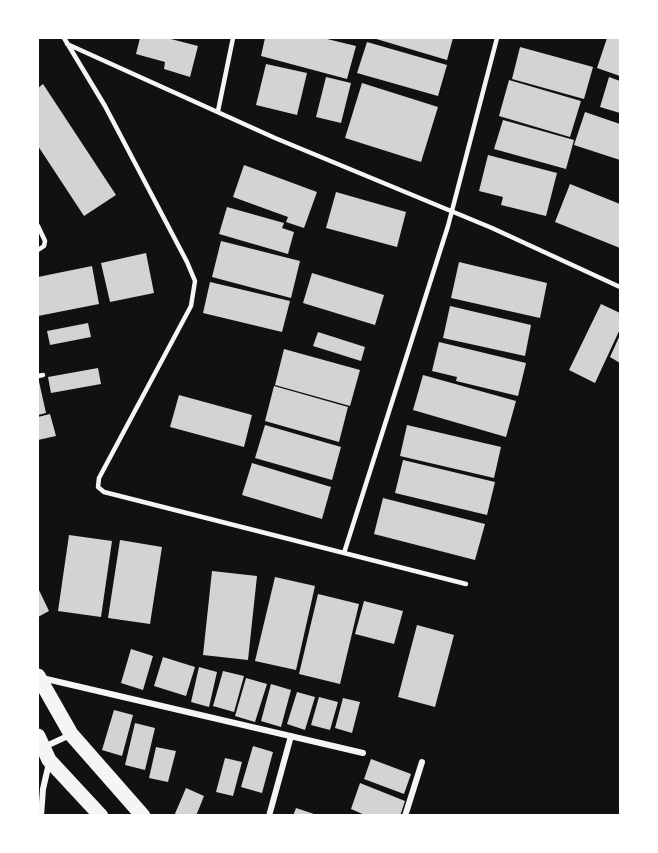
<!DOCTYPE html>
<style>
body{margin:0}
#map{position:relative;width:658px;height:853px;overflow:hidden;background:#111;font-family:"Source Sans 3",sans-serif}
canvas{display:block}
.frame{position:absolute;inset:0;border:39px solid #fff;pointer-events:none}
</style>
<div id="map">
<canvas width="658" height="853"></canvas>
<div class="frame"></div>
</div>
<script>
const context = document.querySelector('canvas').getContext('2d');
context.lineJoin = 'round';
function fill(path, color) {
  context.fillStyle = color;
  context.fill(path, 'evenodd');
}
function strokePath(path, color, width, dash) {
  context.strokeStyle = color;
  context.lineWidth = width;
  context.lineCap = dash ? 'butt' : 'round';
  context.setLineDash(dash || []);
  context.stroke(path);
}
const building = new Path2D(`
 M140 38H167L198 46 190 77 164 69 165 62 136 54Z
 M265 38H323L356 46 347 79 261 56Z
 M373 38H453L447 60Z
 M607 38H620V76L597 68Z
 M367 42 447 65 438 96 357 73Z
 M520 47 593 67 584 99 512 79Z
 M266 64 307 73 297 115 256 105Z
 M326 77 351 83 341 123 316 117Z
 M609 77 620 81V113L600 107Z
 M509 80 581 101 570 137 499 116Z
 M362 83 438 107 421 162 345 138Z
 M43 84 116 195 84 216 38 146V88Z
 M585 112 620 124V160L574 145Z
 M503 120 574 140 566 169 494 149Z
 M488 155 557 173 546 216 501 205 503 197 479 191Z
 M244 165 317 192 304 228 286 222 288 217 233 197Z
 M570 184 620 204V248L555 222Z
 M336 192 406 212 397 247 326 228Z
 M227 207 284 223 282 228 294 232 288 254 219 234Z
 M221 241 300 261 291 298 212 277Z
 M146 253 154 293 110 302 101 263Z
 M459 262 547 283 540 318 451 298Z
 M92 266 99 304 38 316V277Z
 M312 273 384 295 375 325 303 303Z
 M210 282 290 301 282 332 203 313Z
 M601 304 620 313V329L595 383 569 370Z
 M450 306 531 325 525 356 443 338Z
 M88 323 91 337 50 345 47 331Z
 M318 332 365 347 361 361 313 346Z
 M620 335V363L610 357Z
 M439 342 526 363 518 396 456 381 457 377 432 371Z
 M284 349 360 370 350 406 275 385Z
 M98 368 101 384 51 393 48 377Z
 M423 375 516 401 506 437 413 410Z
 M38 377 46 413 38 415Z
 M274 386 348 407 339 442 265 421Z
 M179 395 252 415 244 447 170 427Z
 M50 414 56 436 38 440V417Z
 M265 425 341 447 332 480 255 458Z
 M407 425 501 447 494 478 400 456Z
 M403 460 495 482 487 515 395 493Z
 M252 463 331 487 322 519 242 495Z
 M383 498 485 524 475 560 374 534Z
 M69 535 112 541 101 617 58 611Z
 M120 540 162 547 150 624 108 618Z
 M212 571 257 576 248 660 203 655Z
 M275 577 315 586 296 670 255 661Z
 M38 588 49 611 38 617Z
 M318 594 359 604 340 684 299 674Z
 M364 601 403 611 394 644 355 634Z
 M417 625 454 635 435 707 398 697Z
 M131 649 153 656 143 690 121 683Z
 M163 657 195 667 186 696 154 686Z
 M199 667 217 672 209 707 191 702Z
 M223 671 244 676 234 712 213 706Z
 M246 678 267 684 255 722 235 716Z
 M271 684 291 690 281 727 261 721Z
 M297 692 315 697 305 730 287 724Z
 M319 697 338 702 330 730 311 725Z
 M343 698 360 702 352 733 335 728Z
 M114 710 133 715 122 756 102 750Z
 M135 723 155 728 145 770 125 765Z
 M253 746 273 752 262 793 241 787Z
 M156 747 176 751 168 782 149 778Z
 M225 758 242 762 233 796 216 792Z
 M371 759 411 774 404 794 364 779Z
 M360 783 405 801 400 816H367L351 809Z
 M186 788 204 796 196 816H174Z
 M296 808 317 815V816H293Z`);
const service = new Path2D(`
 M64 38 105 106 187 262 195 281 191 306 99 478 98 487 104 492 344 553 448 226 497 38
 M67 44 275 138 492 228 620 287
 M218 111 233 38
 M38 226 45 241 44 246 38 250
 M38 376 43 375
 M344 553 466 584`);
const minor = new Path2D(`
 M42 678 363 753
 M44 747 70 735
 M41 816 43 789 49 763
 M269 816 291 736
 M405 816 422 762`);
const primary = new Path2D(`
 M38 676 71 734 143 816
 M38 736 49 760 101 816`);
fill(building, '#d3d3d3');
strokePath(service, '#f5f5f5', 4.5);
strokePath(minor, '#f5f5f5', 6);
strokePath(primary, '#f5f5f5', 15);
</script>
